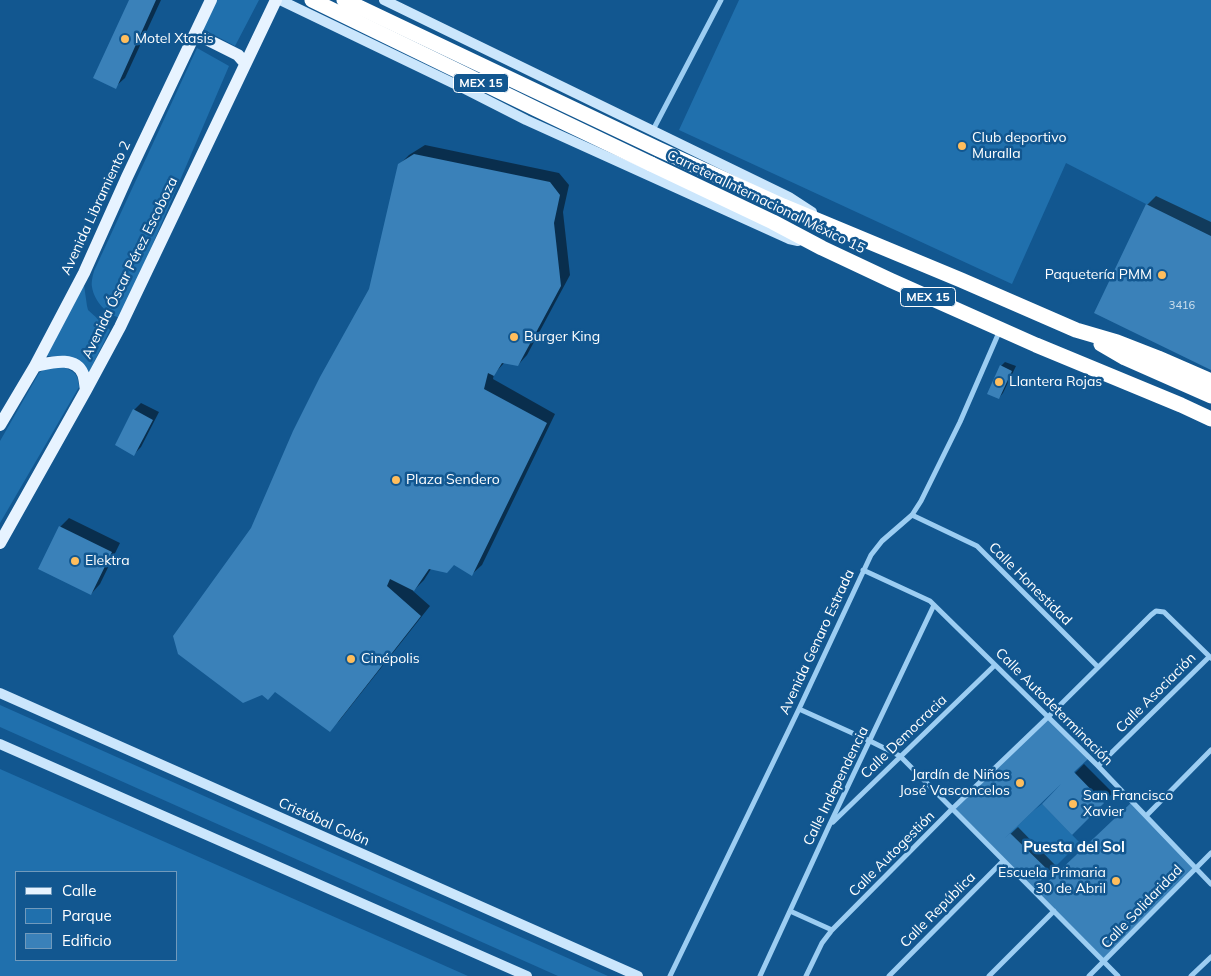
<!DOCTYPE html>
<meta charset="utf-8">
<style>
body{margin:0}
#map{position:relative;width:1211px;height:976px;overflow:hidden;background:#125790;font-family:Mulish,sans-serif}
canvas{display:block}
.legend{position:absolute;left:15px;top:871px;width:162px;height:90px;box-sizing:border-box;background:#125790;border:1px solid #719abc;margin:0;padding:6px 9px;list-style:none;font-size:15px;color:#fff}
.legend li{display:flex;align-items:center;gap:10px;height:25px}
.legend b{width:25px;border:1px solid #719abc}
</style>
<div id="map">
<canvas width="1211" height="976"></canvas>
<ul class="legend">
<li><b style="height:6px;background:#e7f3ff"></b>Calle</li>
<li><b style="height:14px;background:#2070ad"></b>Parque</li>
<li><b style="height:14px;background:#3a81b9"></b>Edificio</li>
</ul>
</div>
<script>
const context = document.querySelector('canvas').getContext('2d');
context.lineJoin = 'round';
function fill(path, color) {
  context.fillStyle = color;
  context.fill(path, 'evenodd');
}
function strokePath(path, color, width, dash) {
  context.strokeStyle = color;
  context.lineWidth = width;
  context.lineCap = dash ? 'butt' : 'round';
  context.setLineDash(dash || []);
  context.stroke(path);
}
function write(font, color, halo, rows, align = 'center') {
  context.font = font + ' Mulish,sans-serif';
  context.lineWidth = 5;
  context.setLineDash([]);
  context.textBaseline = 'middle';
  context.strokeStyle = halo;
  context.fillStyle = color;
  for (const [text, x, y, turn = 0] of rows) {
    context.save();
    context.translate(x, y);
    context.rotate((+turn || 0) * Math.PI / 180);
    context.textAlign = isNaN(turn) ? turn : align;
    if (halo) context.strokeText(text, 0, 0);
    context.fillText(text, 0, 0);
    context.restore();
  }
}
const green = new Path2D(`
 M216 0H259L235 46 201 28Z
 M739 0H1211V236L1146 204 1066 163 1012 284 679 130Z
 M197 48 229 66 121 318C107 315 94 301 92 287 91 282 93 275 94 271Z
 M84 285 87 306 88 310 110 330 88 374 58 356H46Z
 M60 366C73 371 78 372 79 387L0 523V441L39 373 47 367Z
 M0 705 608 976H558L0 727Z
 M0 769 468 976H0ZM176 872V960H16V872Z
 M1042 804 1080 843 1072 850 1050 872 1010 833 1033 811Z`);
const shadow = new Path2D(`
 M130 0H161L125 78 115 87Z
 M425 145 559 173 569 185 563 212 570 275 527 355 518 365 505 362 494 374 493 379 555 414 482 565 472 574 454 564 431 569 424 580 413 591 430 606 339 721 329 730 252 529 370 290 399 165 409 155Z
 M1156 196 1211 222V369L1147 205Z
 M1005 362 1016 366 1003 393 999 398 1001 366Z
 M141 403 159 412 141 447 134 454V410Z
 M69 518 120 543 100 584 91 594 60 527Z
 M1084 764 1113 793 1072 833 1044 804Z
 M1018 827 1055 865 1032 887 1001 839 1003 841Z`);
const building = new Path2D(`
 M129 0H156L116 89 93 78Z
 M414 154 550 182 560 195 554 223 561 286 518 366 502 363 494 376 488 373 484 389 547 423 472 576 454 565 447 573 429 569 414 591 390 579 387 586 421 616 330 732 275 692 268 700 262 695 243 703 178 654 173 636 251 528 293 431 320 377 369 289 398 164Z
 M1146 204 1211 236V370L1094 313Z
 M1000 365 1012 371 999 399 987 394Z
 M133 409 153 420 134 456 115 445Z
 M59 526 112 552 91 595 38 569Z
 M1048 717 1089 758 1074 772 1104 803 1072 835 1042 804 1061 784 1004 839 1010 833 1050 872 1032 889 952 809Z
 M1132 802 1195 868 1104 961 1036 893Z`);
const street = new Path2D(`
 M653 130 721 0
 M912 515 977 546 1098 667
 M863 570 930 601 1098 766 1211 884
 M799 709 870 741 900 756 1118 976
 M1098 766 1209 657
 M1146 816 1211 750
 M833 822 995 665
 M790 911 832 930
 M670 976 799 709 871 555 882 541 912 515 921 501 960 422 1000 330
 M760 976 829 826 934 605
 M806 976 822 943 832 930 952 809 1048 717 1151 615 1156 611 1164 612 1211 658
 M889 976 1003 861
 M989 976 1054 911
 M1089 976 1211 853
 M1191 976 1211 957`);
const secondary = new Path2D(`
 M280 0 463 88 526 120 789 239 798 241
 M384 0 789 197 812 212
 M0 693 638 976
 M0 744 527 976`);
const primary = new Path2D(`
 M192 38 199 37 204 38 238 55 245 63
 M35 366C50 363 75 355 83 374 85 379 85 385 86 390
 M0 425 35 366 84 273 127 177 211 0
 M0 543 86 390 120 327 276 0`);
const highway = new Path2D(`
 M344 0 658 149 783 206 961 280 1076 330 1117 342 1158 358 1211 381
 M651 164 773 222 822 248 890 280 1036 345 1181 405 1211 419
 M1101 344 1125 358 1211 396`);
const highwayBridge = new Path2D(`
 M312 0 536 109 651 164`);
const markers = [
 [125,39,5,"#ffbe5d"],
 [962,146,5,"#ffbe5d"],
 [1162,275,5,"#ffbe5d"],
 [514,337,5,"#ffbe5d"],
 [999,382,5,"#ffbe5d"],
 [396,480,5,"#ffbe5d"],
 [75,561,5,"#ffbe5d"],
 [351,659,5,"#ffbe5d"],
 [1020,783,5,"#ffbe5d"],
 [1073,804,5,"#ffbe5d"],
 [1116,881,5,"#ffbe5d"]
];
const numberNames = [
 ["3416",1182,306]
];
const shields = [
 [481,83,55],
 [928,297,55]
];
const shieldNames = [
 ["MEX 15",481,83],
 ["MEX 15",928,297]
];
const poiNames = [
 ["Motel Xtasis",135,39],
 ["Club deportivo",972,138],
 ["Muralla",972,154],
 ["Paquetería PMM",1152,275,"right"],
 ["Burger King",524,337],
 ["Llantera Rojas",1009,382],
 ["Plaza Sendero",406,480],
 ["Elektra",85,561],
 ["Cinépolis",361,659],
 ["Jardín de Niños",1010,775,"right"],
 ["José Vasconcelos",1010,791,"right"],
 ["San Francisco",1083,796],
 ["Xavier",1083,812],
 ["Escuela Primaria",1106,873,"right"],
 ["30 de Abril",1106,889,"right"]
];
const streetNames = [
 ["Carretera Internacional México 15",766,202,26],
 ["Avenida Libramiento 2",96,208,-65],
 ["Avenida Óscar Pérez Escoboza",130,268,-64],
 ["Calle Honestidad",1030,584,45],
 ["Avenida Genaro Estrada",817,642,-65],
 ["Calle Asociación",1156,693,-45],
 ["Calle Autodeterminación",1054,707,45],
 ["Calle Democracia",904,737,-44],
 ["Calle Independencia",836,786,-64],
 ["Cristóbal Colón",324,822,24],
 ["Calle Autogestión",892,854,-45],
 ["Calle Solidaridad",1142,907,-46],
 ["Calle República",938,910,-45]
];
const neighbourhoodNames = [
 ["Puesta del Sol",1074,847]
];
fill(green, '#2070ad');
fill(shadow, '#0007');
fill(building, '#3a81b9');
strokePath(street, '#9ccdf2', 5);
strokePath(secondary, '#cbe6fc', 10);
strokePath(primary, '#e7f3ff', 12);
strokePath(highway, '#fff', 15);
strokePath(highwayBridge, '#fff', 15);
for (const [x, y, r, color] of markers) {
  const dot = new Path2D();
  dot.arc(x, y, r, 0, 2 * Math.PI);
  context.fillStyle = color;
  context.fill(dot);
  strokePath(dot, '#125790', 2);
}
write('11px', '#cee0ee', null, numberNames);
for (const [x, y, w] of shields) {
  const box = new Path2D();
  box.roundRect(x - w / 2, y - 9.5, w, 19, 4);
  context.fillStyle = '#125790';
  context.fill(box);
  strokePath(box, '#fff', 1);
}
write('bold 12px', '#fff', null, shieldNames);
write('14px', '#fff', '#125790', poiNames, 'left');
write('14px', '#fff', '#125790', streetNames);
write('bold 15px', '#fff', '#125790', neighbourhoodNames);
</script>
